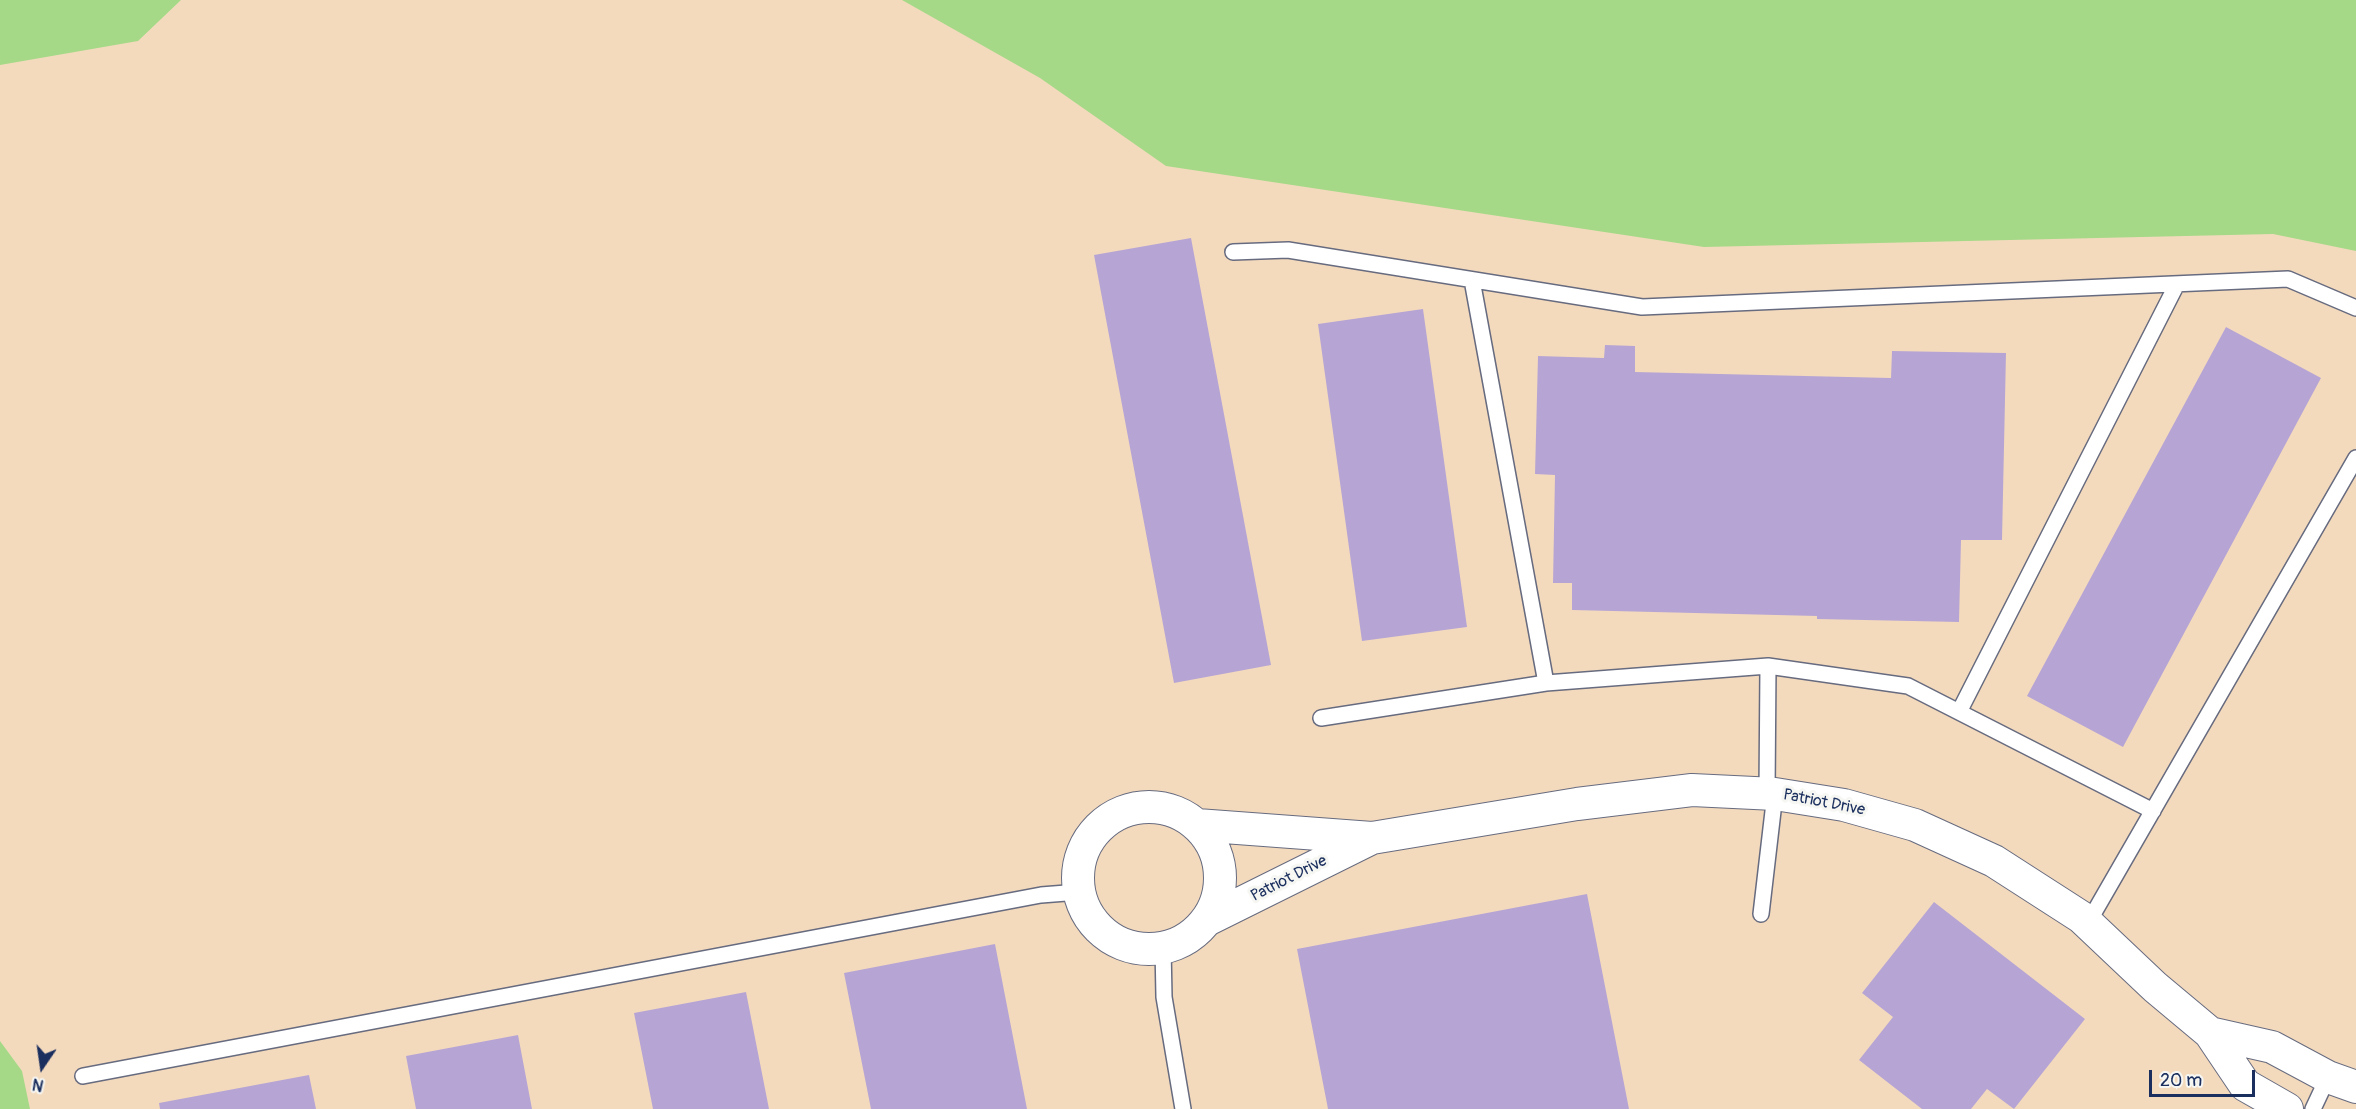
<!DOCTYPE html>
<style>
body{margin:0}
#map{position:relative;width:2356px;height:1109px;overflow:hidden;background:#f4dabd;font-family:Pangolin,sans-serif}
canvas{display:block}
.north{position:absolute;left:12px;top:1037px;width:60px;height:60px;-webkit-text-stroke:4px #f6f6f2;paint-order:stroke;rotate:193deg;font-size:16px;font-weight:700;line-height:24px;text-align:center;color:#1b2f5e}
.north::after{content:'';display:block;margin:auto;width:21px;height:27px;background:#1b2f5e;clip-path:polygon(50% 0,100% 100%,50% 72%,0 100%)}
.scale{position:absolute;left:2149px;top:1070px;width:106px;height:27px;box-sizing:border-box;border:3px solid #1b2f5e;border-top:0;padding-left:8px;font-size:18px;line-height:21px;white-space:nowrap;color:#1b2f5e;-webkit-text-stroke:4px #f6f6f2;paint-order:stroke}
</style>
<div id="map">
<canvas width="2356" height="1109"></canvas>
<div class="north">N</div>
<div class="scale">20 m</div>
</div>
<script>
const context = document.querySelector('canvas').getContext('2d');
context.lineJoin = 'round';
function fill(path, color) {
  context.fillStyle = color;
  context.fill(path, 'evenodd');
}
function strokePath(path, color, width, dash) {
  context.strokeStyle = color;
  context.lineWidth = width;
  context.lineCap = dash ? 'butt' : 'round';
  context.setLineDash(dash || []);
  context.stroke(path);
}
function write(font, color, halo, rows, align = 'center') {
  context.font = font + ' Pangolin,sans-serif';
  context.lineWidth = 6;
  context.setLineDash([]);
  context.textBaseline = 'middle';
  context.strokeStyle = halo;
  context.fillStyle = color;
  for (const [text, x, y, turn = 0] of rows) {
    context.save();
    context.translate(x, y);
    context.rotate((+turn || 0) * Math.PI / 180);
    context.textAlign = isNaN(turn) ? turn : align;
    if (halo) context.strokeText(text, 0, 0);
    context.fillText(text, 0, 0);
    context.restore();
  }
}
const green = new Path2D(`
 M0 0H181L138 41 0 65Z
 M902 0H2356V251L2273 234 1704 247 1166 166 1040 78Z
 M0 1041 22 1071 30 1109H0Z`);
const building = new Path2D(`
 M1191 238 1271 665 1174 683 1094 255Z
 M1423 309 1467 627 1362 641 1318 324Z
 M2226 327 2321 378 2123 747 2027 696Z
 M1605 345 1635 346V372L1891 378 1892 351 2006 353 2002 540H1961L1959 622 1817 619V616L1572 610V583H1553L1555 475 1535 474 1538 356 1604 358Z
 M1587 894 1629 1109H1328L1297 949Z
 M1934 902 2085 1019 2014 1109 1987 1089 1971 1109H1922L1859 1060 1893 1017 1862 993Z
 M995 944 1027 1109H871L844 973Z
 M746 992 769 1109H653L634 1013Z
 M518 1035 532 1109H416L406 1056Z
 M309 1075 316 1109H160L159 1103Z`);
const lane = new Path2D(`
 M1233 252 1288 250 1642 307 2288 279 2356 308
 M1472 280 1546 683 1768 666 1767 793
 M1768 666 1908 686 2153 811
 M1959 712 2177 284
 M1321 718 1546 683
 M1761 914 1775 794
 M2088 923 2356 458
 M1163 947 1164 997 1183 1109
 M83 1076 1041 895 1079 892
 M2313 1109 2328 1077`);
const street = new Path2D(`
 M1078 878a71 71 0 1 1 142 0a71 71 0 1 1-142 0Z
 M1197 825 1372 838 1577 804 1692 790 1775 794 1844 805 1915 825 1994 861 2081 917 2155 987 2210 1033 2245 1085 2287 1109
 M1207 920 1372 838
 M2210 1033 2272 1047 2328 1077 2356 1087`);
const streetNames = [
 ["Patriot Drive",1824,803,11],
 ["Patriot Drive",1289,879,-27]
];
fill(green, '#a5d988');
fill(building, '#b6a5d4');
strokePath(lane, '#676b7f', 18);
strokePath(street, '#676b7f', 34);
strokePath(lane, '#fff', 15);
strokePath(street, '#fff', 32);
write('16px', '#1b2f5e', '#f6f6f2', streetNames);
</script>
